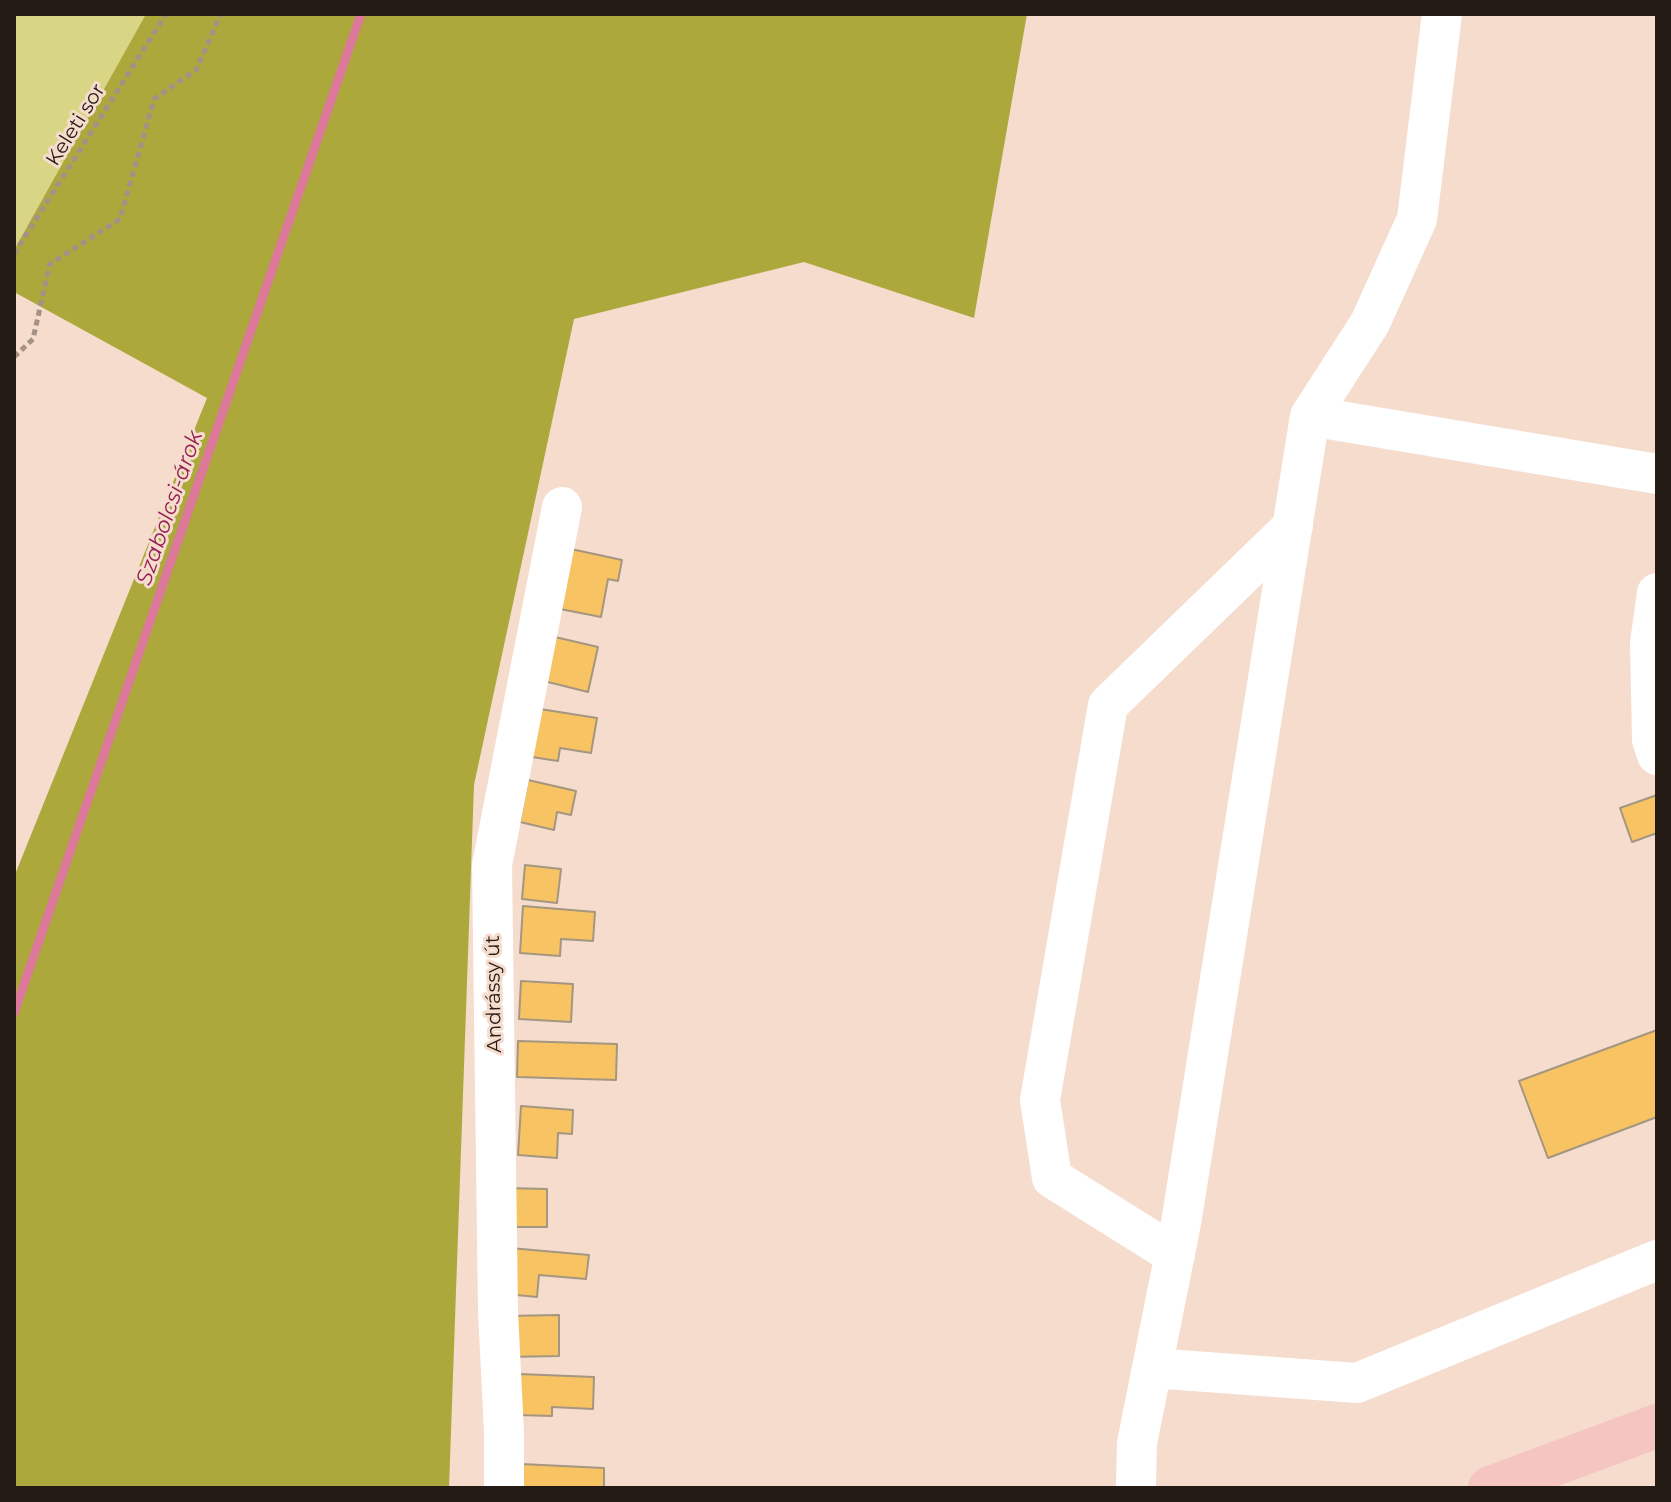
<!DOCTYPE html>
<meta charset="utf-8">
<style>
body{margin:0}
#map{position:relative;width:1671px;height:1502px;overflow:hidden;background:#f5dccd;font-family:Montserrat,sans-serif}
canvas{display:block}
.frame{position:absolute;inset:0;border:16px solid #241b15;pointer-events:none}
</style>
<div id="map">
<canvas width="1671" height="1502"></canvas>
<div class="frame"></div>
</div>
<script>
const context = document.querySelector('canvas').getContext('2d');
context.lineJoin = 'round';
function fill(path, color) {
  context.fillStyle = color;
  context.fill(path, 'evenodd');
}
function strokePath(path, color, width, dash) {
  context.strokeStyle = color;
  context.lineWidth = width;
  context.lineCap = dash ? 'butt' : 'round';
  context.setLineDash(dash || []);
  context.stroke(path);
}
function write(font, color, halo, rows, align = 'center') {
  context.font = font + ' Montserrat,sans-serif';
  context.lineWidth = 6;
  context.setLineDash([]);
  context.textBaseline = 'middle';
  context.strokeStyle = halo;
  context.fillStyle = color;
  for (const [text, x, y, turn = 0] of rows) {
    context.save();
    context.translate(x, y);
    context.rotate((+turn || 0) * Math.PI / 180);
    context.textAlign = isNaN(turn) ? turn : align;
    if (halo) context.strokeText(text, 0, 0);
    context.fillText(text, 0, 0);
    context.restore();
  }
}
const green = new Path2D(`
 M14 14H146L14 250Z`);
const forest = new Path2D(`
 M146 14H1027L974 318 804 262 574 319 474 785 449 1488H14V877L207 398 14 292V250Z`);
const stream = new Path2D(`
 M14 1013 361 14`);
const building = new Path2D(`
 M571 549 622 560 618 581 608 579 601 617 560 609Z
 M555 637 598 647 588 692 544 681Z
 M540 709 597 718 591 753 560 748 558 761 532 757Z
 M528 780 576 791 571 815 557 812 554 830 520 822Z
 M1657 795V833L1632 842 1620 808Z
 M525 865 561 869 557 903 522 899Z
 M523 906 595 912 593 941 561 939 560 956 520 953Z
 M521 981 573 984 571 1022 519 1019Z
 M1657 1030V1117L1548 1158 1519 1081Z
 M518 1041 617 1044 616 1080 517 1077Z
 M521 1106 573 1110 572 1134 558 1133 557 1158 518 1155Z
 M506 1188 547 1189V1227H506Z
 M510 1248 589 1255 586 1279 539 1275 537 1297 506 1294Z
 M559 1315V1356L506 1357V1316Z
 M519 1374 594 1377 593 1409 552 1407V1416L517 1415Z
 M521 1464 604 1468V1488H520Z`);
const path = new Path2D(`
 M14 254 166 14
 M14 357 33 339 50 264 120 219 154 99 196 70 221 14`);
const minor = new Path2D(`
 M1310 416 1370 323 1417 219 1442 14
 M1657 593 1650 643 1652 740 1657 755
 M1175 1255 1052 1178 1040 1100 1108 705 1293 526
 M1152 1368 1357 1383 1657 1260
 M504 1488V1433L498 1311 492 865 562 507
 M1136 1488 1137 1443 1181 1223 1310 416 1657 474`);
const major = new Path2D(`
 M1490 1488 1657 1426`);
const streetNames = [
 ["Keleti sor",76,125,-58],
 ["Andrássy út",494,994,-91]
];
const waterNames = [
 ["Szabolcsi-árok",170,508,-71]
];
fill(green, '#d8d585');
fill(forest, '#ada83c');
strokePath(stream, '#dc7899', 9);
fill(building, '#f8c363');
strokePath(building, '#a49680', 2);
strokePath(path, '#a59287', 5, [6, 4]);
strokePath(minor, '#fff', 40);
strokePath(major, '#f5c6c1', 44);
write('20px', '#241b15', '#f5dccd', streetNames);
write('italic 22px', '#962053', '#f5dccd', waterNames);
</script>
